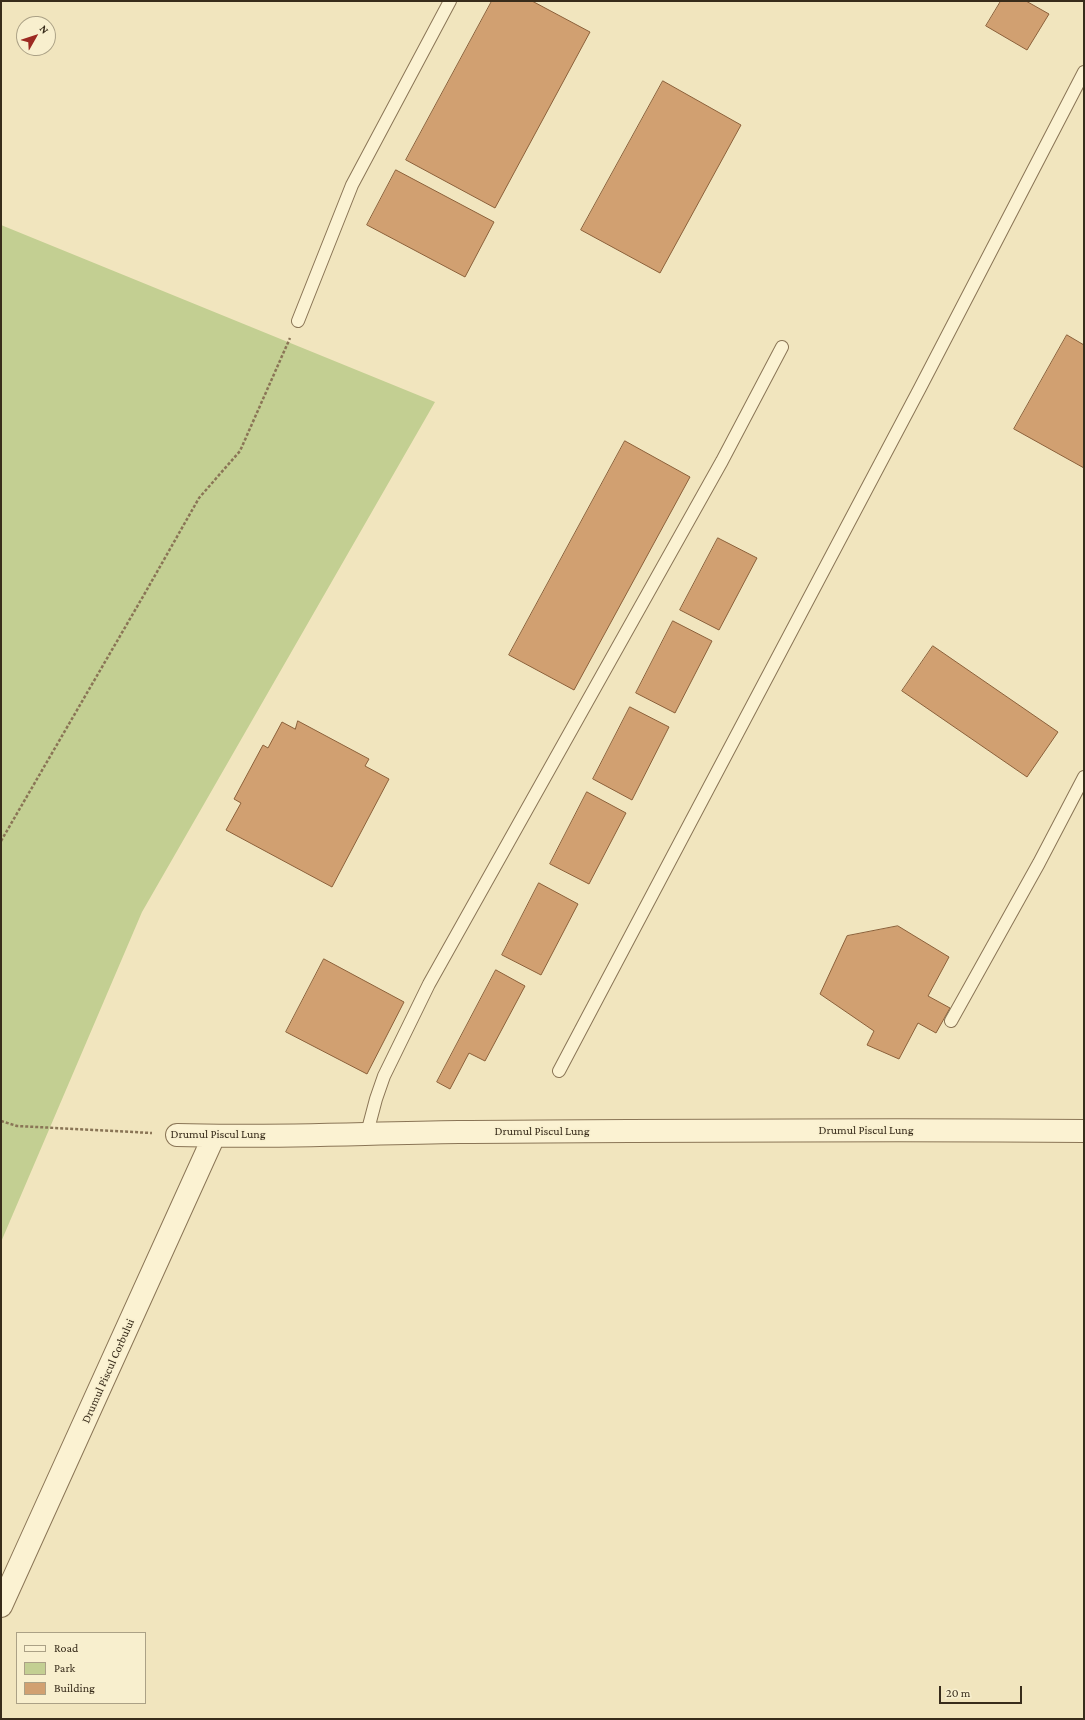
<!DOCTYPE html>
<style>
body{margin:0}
#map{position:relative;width:1085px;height:1720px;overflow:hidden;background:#f1e5be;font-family:"Crimson Pro",serif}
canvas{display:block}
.frame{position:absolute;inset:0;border:2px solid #382c1b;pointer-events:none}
.legend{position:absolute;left:16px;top:1632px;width:130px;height:72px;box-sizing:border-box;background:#f8efce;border:1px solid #aba186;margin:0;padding:5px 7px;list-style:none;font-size:12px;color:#382c1b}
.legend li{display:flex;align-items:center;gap:8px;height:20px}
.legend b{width:20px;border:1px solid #aba186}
.north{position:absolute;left:16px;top:16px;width:40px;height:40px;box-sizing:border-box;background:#f8efce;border:1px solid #aba186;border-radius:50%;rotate:51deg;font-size:11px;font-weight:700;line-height:16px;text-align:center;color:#382c1b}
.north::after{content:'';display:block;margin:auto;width:14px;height:18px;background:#9d2a22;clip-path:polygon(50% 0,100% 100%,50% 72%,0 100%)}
.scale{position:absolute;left:939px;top:1686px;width:83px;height:18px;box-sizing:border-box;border:2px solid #382c1b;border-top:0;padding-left:5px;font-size:12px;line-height:14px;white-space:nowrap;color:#382c1b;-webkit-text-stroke:3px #f8efce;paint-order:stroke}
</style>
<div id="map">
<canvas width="1085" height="1720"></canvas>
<div class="frame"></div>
<ul class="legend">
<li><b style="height:5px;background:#fbf2d2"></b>Road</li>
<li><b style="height:11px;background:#c3cf92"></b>Park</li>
<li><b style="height:11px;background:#d1a071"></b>Building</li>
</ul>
<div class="north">N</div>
<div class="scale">20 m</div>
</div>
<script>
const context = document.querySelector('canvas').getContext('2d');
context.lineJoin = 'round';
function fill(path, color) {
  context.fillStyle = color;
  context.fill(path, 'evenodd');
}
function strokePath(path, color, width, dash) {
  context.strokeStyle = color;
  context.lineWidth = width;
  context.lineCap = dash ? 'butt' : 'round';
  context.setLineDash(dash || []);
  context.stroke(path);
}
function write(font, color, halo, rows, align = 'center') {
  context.font = font + ' "Crimson Pro",serif';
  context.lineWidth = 3;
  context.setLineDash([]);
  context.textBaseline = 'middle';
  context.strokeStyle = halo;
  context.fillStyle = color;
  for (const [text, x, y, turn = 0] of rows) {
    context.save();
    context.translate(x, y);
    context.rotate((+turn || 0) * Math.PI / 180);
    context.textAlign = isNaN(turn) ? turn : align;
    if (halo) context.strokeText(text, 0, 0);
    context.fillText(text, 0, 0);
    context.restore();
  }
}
const green = new Path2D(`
 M1 225 435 402 142 912 1 1242Z`);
const building = new Path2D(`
 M492 1H532L590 32 495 208 406 160Z
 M1001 1H1026L1049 14 1027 50 986 26Z
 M663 81 741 125 660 273 581 230Z
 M396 170 494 222 465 277 367 225Z
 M1067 335 1084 345V468L1014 429Z
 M625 441 690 477 574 690 509 655Z
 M718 538 757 558 719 630 680 610Z
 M673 621 712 641 675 713 636 693Z
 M933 646 1058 732 1027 777 902 691Z
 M630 707 669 727 632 800 593 779Z
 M298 721 369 759 365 766 389 779 332 887 226 830 241 803 234 799 263 745 268 748 282 722 295 729Z
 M587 792 626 813 589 884 550 864Z
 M539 883 578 904 541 975 502 955Z
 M898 926 949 957 928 996 950 1008 936 1033 918 1023 899 1059 867 1045 874 1031 820 994 847 936Z
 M324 959 404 1002 367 1074 286 1032Z
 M496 970 525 986 485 1061 469 1053 450 1089 437 1082Z`);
const path = new Path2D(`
 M1 841 145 593 199 498 240 451 290 338
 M1 1121 17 1126 152 1133`);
const service = new Path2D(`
 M298 321 352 185 450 1
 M951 1021 1039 863 1084 777
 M559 1071 920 388 1084 72
 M367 1133 376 1099 384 1076 429 984 722 461 782 347`);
const minor = new Path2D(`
 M177 1135C271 1138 365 1133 459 1132 668 1131 876 1129 1084 1131
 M1 1606 214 1136`);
const streetNames = [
 ["Drumul Piscul Lung",866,1130],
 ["Drumul Piscul Lung",542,1131],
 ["Drumul Piscul Lung",218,1134],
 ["Drumul Piscul Corbului",108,1371,-66]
];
fill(green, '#c3cf92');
fill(building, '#d1a071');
strokePath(building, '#8b603a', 1);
strokePath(service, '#8a7556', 14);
strokePath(minor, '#8a7556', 24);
strokePath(path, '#8a7556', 2.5, [3, 2]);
strokePath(service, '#fbf2d2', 12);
strokePath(minor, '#fbf2d2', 22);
write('12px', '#382c1b', '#f8efce', streetNames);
</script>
